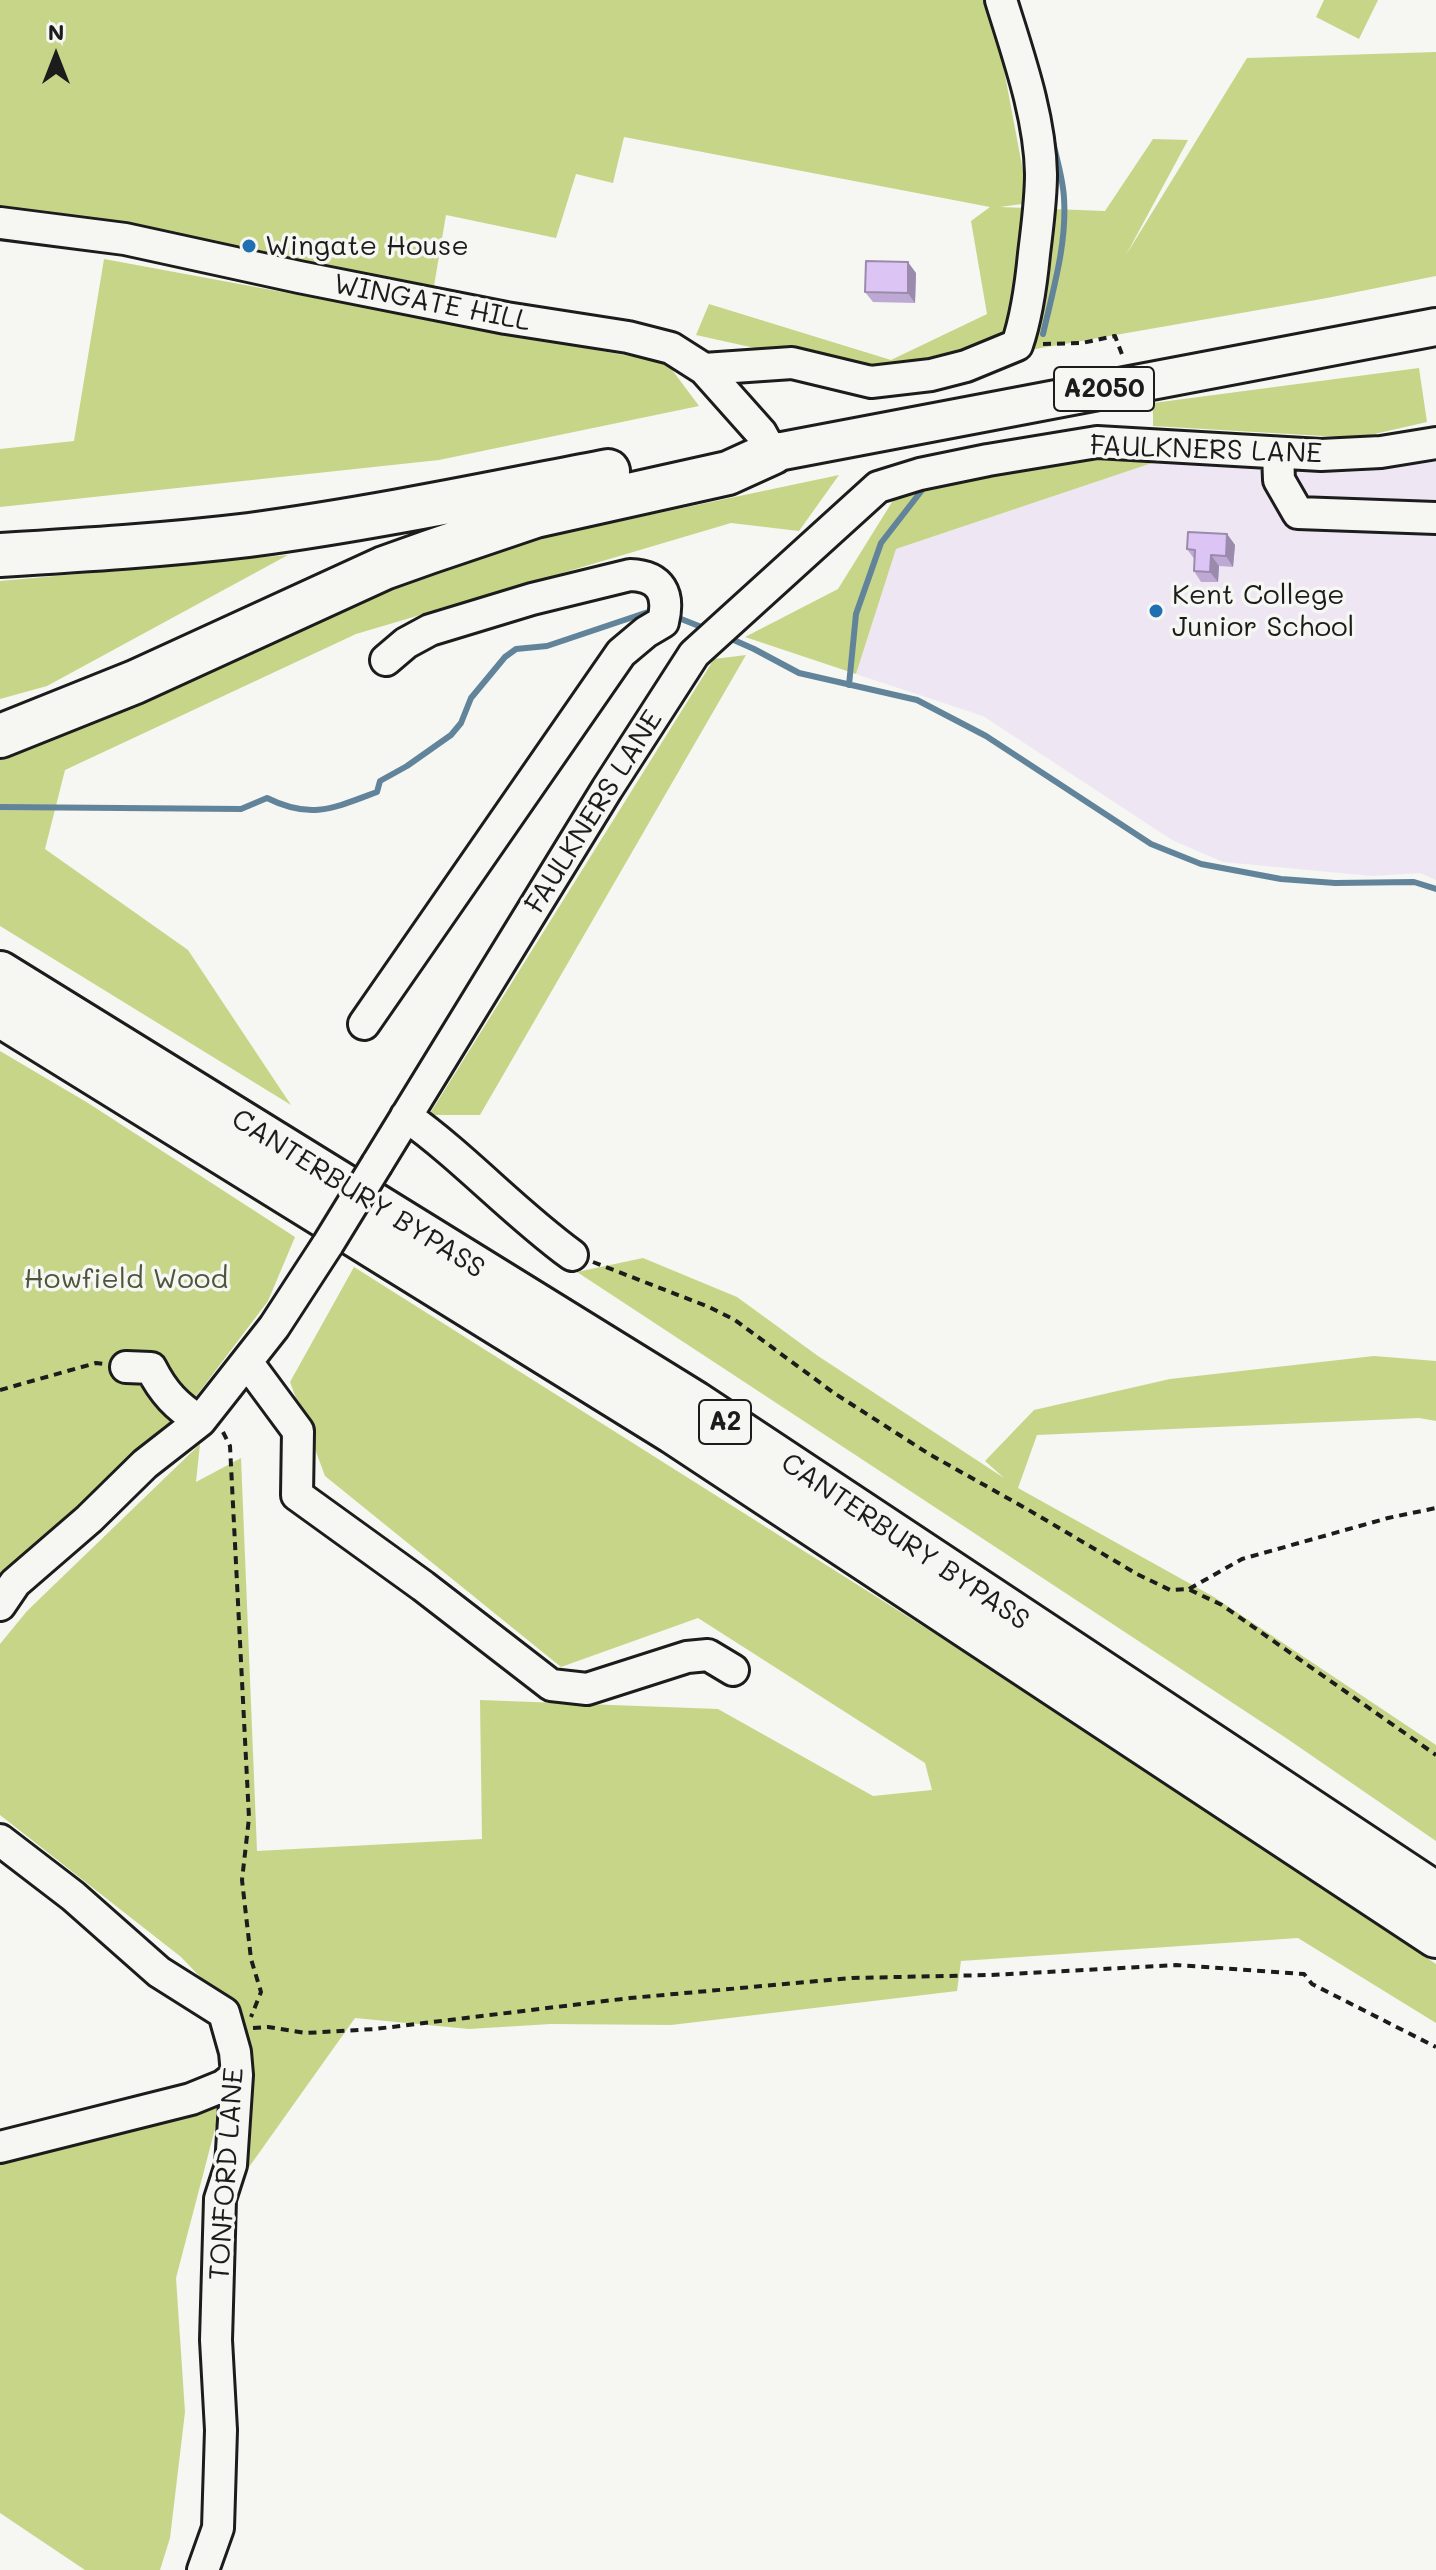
<!DOCTYPE html>
<style>
body{margin:0}
#map{position:relative;width:1436px;height:2570px;overflow:hidden;background:#f6f6f2;font-family:Mali,sans-serif}
canvas{display:block}
.north{position:absolute;left:16px;top:16px;width:80px;height:80px;-webkit-text-stroke:6px #f6f6f2;paint-order:stroke;rotate:0deg;font-size:22px;font-weight:700;line-height:32px;text-align:center;color:#1c1c1c}
.north::after{content:'';display:block;margin:auto;width:28px;height:36px;background:#1c1c1c;clip-path:polygon(50% 0,100% 100%,50% 72%,0 100%)}
</style>
<div id="map">
<canvas width="1436" height="2570"></canvas>
<div class="north">N</div>
</div>
<script>
const context = document.querySelector('canvas').getContext('2d');
context.lineJoin = 'round';
function fill(path, color) {
  context.fillStyle = color;
  context.fill(path, 'evenodd');
}
function strokePath(path, color, width, dash) {
  context.strokeStyle = color;
  context.lineWidth = width;
  context.lineCap = dash ? 'butt' : 'round';
  context.setLineDash(dash || []);
  context.stroke(path);
}
function write(font, color, halo, rows, align = 'center') {
  context.font = font + ' Mali,sans-serif';
  context.lineWidth = 7;
  context.setLineDash([]);
  context.textBaseline = 'middle';
  context.strokeStyle = halo;
  context.fillStyle = color;
  for (const [text, x, y, turn = 0] of rows) {
    context.save();
    context.translate(x, y);
    context.rotate((+turn || 0) * Math.PI / 180);
    context.textAlign = isNaN(turn) ? turn : align;
    if (halo) context.strokeText(text, 0, 0);
    context.fillText(text, 0, 0);
    context.restore();
  }
}
const built = new Path2D(`
 M1158 461 1355 472 1436 462V880L1420 873 1372 876 1223 862 1172 840 983 716 856 674 896 549Z`);
const green = new Path2D(`
 M0 0H983L999 43 1029 203 1000 207 1105 211 1153 139 1188 140 1126 255 1247 58 1436 52V276L1327 298 881 376 696 335 709 304 891 360 987 314 971 221 990 207 624 137 613 183 576 174 556 238 446 215 434 286 0 207Z
 M1324 0H1378L1359 39 1316 17Z
 M104 259 667 363 699 406 439 460 0 507V449L74 441Z
 M1419 368 1427 422 1357 438 1153 426V403Z
 M1090 453 1158 461 896 549 856 674 745 637 838 589 897 494Z
 M839 475 799 531 731 523 356 634 65 770 45 849 188 950 291 1105 0 926V759L23 751 346 606 545 537Z
 M288 555 47 686 0 699V581Z
 M746 655 480 1115H429L714 659Z
 M0 1051 88 1103 295 1237 268 1301 145 1464 0 1605Z
 M643 1258 737 1297 818 1356 1004 1478 985 1461 1034 1410 1170 1379 1374 1356 1436 1361V1421L1419 1418 1037 1435 1018 1488 1214 1597 1436 1745V1841L1286 1738 577 1272Z
 M354 1267 956 1647 1436 1964V2023L1298 1938 961 1961 957 1991 671 2025 551 2024 469 2029 355 2018 232 2191 234 2012 181 1957 0 1815V1644L27 1611 200 1444 196 1482 241 1458 257 1851 482 1839 480 1700 718 1709 873 1796 932 1790 925 1763 698 1618 561 1667 325 1476 290 1382Z
 M222 2102 176 2278 185 2412 170 2538 160 2570H85L0 2513V2163Z`);
const stream = new Path2D(`
 M1043 334C1053 290 1067 244 1064 198 1063 179 1057 160 1053 142
 M671 615 709 630
 M727 637 754 649 799 673 917 700 986 736 1151 844 1201 864 1281 879 1335 883 1414 882 1436 889
 M849 685 856 614 881 543 926 485
 M0 807 241 809 267 798C311 820 334 808 377 792L380 781 407 766 451 735 461 723 471 698 505 657 516 649 547 646 657 609`);
const path = new Path2D(`
 M1043 344 1082 343 1115 336 1123 357
 M593 1262 709 1307 735 1320 834 1393 929 1454 1027 1509 1137 1574 1170 1590 1188 1589 1222 1605 1436 1755
 M0 1390 96 1363 104 1364
 M223 1432 230 1446 249 1818 242 1880 251 1959 261 1992 251 2017
 M1189 1589 1242 1559 1388 1518 1436 1508
 M253 2028 268 2027 306 2033 375 2029 630 1998 852 1978 990 1975 1176 1965 1304 1974 1312 1984 1436 2047`);
const minor = new Path2D(`
 M0 223 125 239 299 277 506 318 628 337 671 348 704 369 761 433 772 453
 M704 369 792 363 871 382 931 375 966 366 1017 345C1027 316 1031 285 1034 254 1037 228 1041 201 1041 174 1040 116 1018 55 1001 0
 M1278 453 1279 480 1298 513 1436 518
 M364 1024 621 653 646 632 663 622C670 594 661 576 630 575L532 599 430 630 406 643 386 660
 M406 1116C465 1158 513 1212 572 1255
 M377 1164 607 789 694 654 878 487 920 474 988 460 1097 442 1321 455 1381 452 1436 443
 M247 1362 298 1431 297 1495 423 1586 551 1685 587 1689 687 1657 708 1655 733 1670
 M126 1367 151 1368C163 1392 177 1407 200 1421
 M0 1605 15 1583 89 1519 145 1464 200 1421 274 1327 328 1244
 M0 1840 73 1896 159 1972 224 2013 235 2052 237 2075 231 2165 220 2199 216 2340 221 2430 218 2528 203 2570
 M0 2147 191 2099 223 2086 237 2075`);
const major = new Path2D(`
 M772 453 1436 327`);
const highway = new Path2D(`
 M0 555C83 550 166 545 249 535 369 519 489 494 608 471
 M0 736 135 682 384 568 429 552 535 516 728 473 772 453
 M0 973 695 1403 1436 1894
 M0 1015 673 1432 1436 1936`);
const minorBridge = new Path2D(`
 M328 1244 377 1164`);
const wall = new Path2D(`
 M916 273 915 303 873 302 865 292Z
 M1227 534 1235 545 1233 567 1219 566 1218 582H1201L1194 571 1195 560 1187 549Z`);
const shadedWall = new Path2D(`
 M908 262 916 273 915 303 908 293Z
 M1227 534 1235 545 1233 567 1226 556Z
 M1211 555 1219 566 1218 582 1210 572Z`);
const building = new Path2D(`
 M866 261 908 262V293L865 292Z
 M1188 532 1227 534 1226 556 1211 555 1210 572 1194 571 1195 550 1187 549Z`);
const markers = [
 [249,246,8,"#1f6fb2"],
 [1156,611,8,"#1f6fb2"]
];
const shields = [
 [1104,389,100],
 [725,1422,52]
];
const shieldNames = [
 ["A2050",1104,389],
 ["A2",725,1422]
];
const poiNames = [
 ["Wingate House",265,246],
 ["Kent College",1172,595],
 ["Junior School",1172,627]
];
const streetNames = [
 ["WINGATE HILL",432,303,11],
 ["FAULKNERS LANE",1206,450,2],
 ["FAULKNERS LANE",594,812,-58],
 ["CANTERBURY BYPASS",358,1194,32],
 ["CANTERBURY BYPASS",905,1542,34],
 ["TONFORD LANE",227,2174,-86]
];
const parkNames = [
 ["Howfield Wood",126,1279]
];
fill(built, '#eee7f3');
fill(green, '#c7d589');
strokePath(stream, '#62849b', 6);
strokePath(minor, '#1c1c1c', 36);
strokePath(major, '#1c1c1c', 42);
strokePath(highway, '#1c1c1c', 48);
strokePath(path, '#1c1c1c', 4, [8, 6]);
strokePath(minor, '#f6f6f2', 30);
strokePath(major, '#f6f6f2', 36);
strokePath(highway, '#f6f6f2', 42);
strokePath(minorBridge, '#1c1c1c', 36, []);
strokePath(minorBridge, '#f6f6f2', 30);
fill(wall, '#bda9d3');
fill(shadedWall, '#9a8aac');
fill(building, '#dcc5f5');
strokePath(building, '#9a8aac', 2);
for (const [x, y, r, color] of markers) {
  const dot = new Path2D();
  dot.arc(x, y, r, 0, 2 * Math.PI);
  context.fillStyle = color;
  context.fill(dot);
  strokePath(dot, '#f6f6f2', 3);
}
for (const [x, y, w] of shields) {
  const box = new Path2D();
  box.roundRect(x - w / 2, y - 22, w, 44, 6);
  context.fillStyle = '#f6f6f2';
  context.fill(box);
  strokePath(box, '#1c1c1c', 2);
}
write('bold 26px', '#1c1c1c', null, shieldNames);
write('28px', '#1c1c1c', '#f6f6f2', poiNames, 'left');
write('28px', '#1c1c1c', '#f6f6f2', streetNames);
write('28px', '#4f543d', '#f6f6f2', parkNames);
</script>
